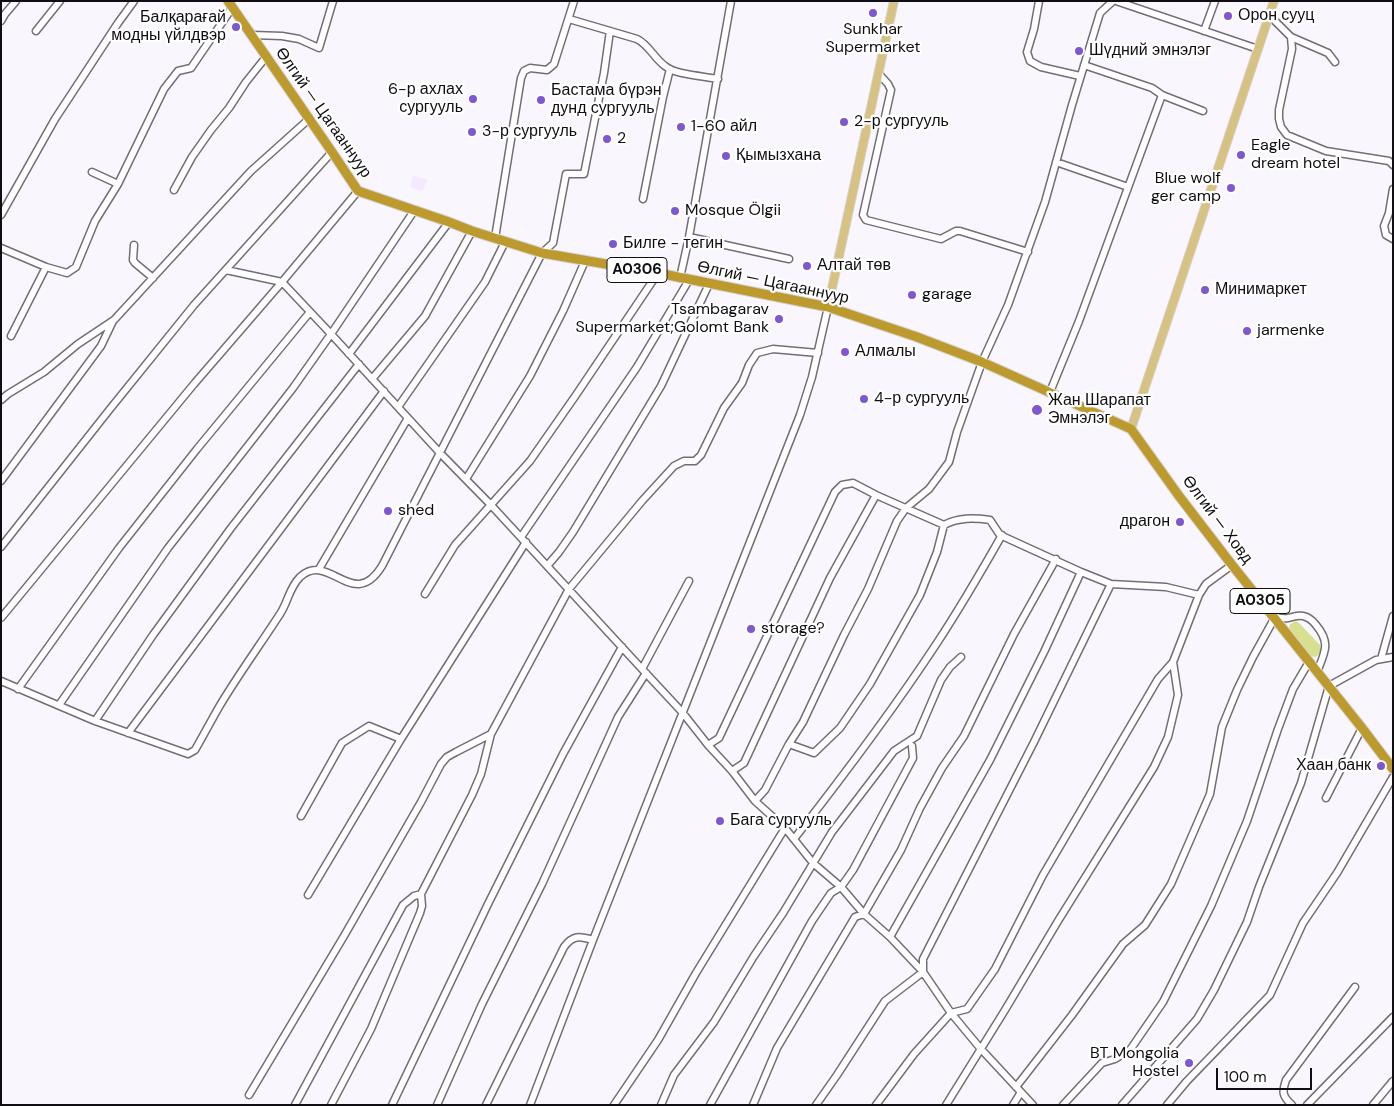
<!DOCTYPE html>
<meta charset="utf-8">
<style>
body{margin:0}
#map{position:relative;width:1394px;height:1106px;overflow:hidden;background:#faf6fe;font-family:"DM Sans",sans-serif}
canvas{display:block}
.frame{position:absolute;inset:0;border:2px solid #100e12;pointer-events:none}
.scale{position:absolute;left:1216px;top:1068px;width:96px;height:22px;box-sizing:border-box;border:2px solid #100e12;border-top:0;padding-left:6px;font-size:15px;line-height:18px;white-space:nowrap;color:#100e12;-webkit-text-stroke:4px #fff;paint-order:stroke}
</style>
<div id="map">
<canvas width="1394" height="1106"></canvas>
<div class="frame"></div>
<div class="scale">100 m</div>
</div>
<script>
const context = document.querySelector('canvas').getContext('2d');
context.lineJoin = 'round';
function fill(path, color) {
  context.fillStyle = color;
  context.fill(path, 'evenodd');
}
function strokePath(path, color, width, dash) {
  context.strokeStyle = color;
  context.lineWidth = width;
  context.lineCap = dash ? 'butt' : 'round';
  context.setLineDash(dash || []);
  context.stroke(path);
}
function write(font, color, halo, rows, align = 'center') {
  context.font = font + ' "DM Sans",sans-serif';
  context.lineWidth = 4.5;
  context.setLineDash([]);
  context.textBaseline = 'middle';
  context.strokeStyle = halo;
  context.fillStyle = color;
  for (const [text, x, y, turn = 0] of rows) {
    context.save();
    context.translate(x, y);
    context.rotate((+turn || 0) * Math.PI / 180);
    context.textAlign = isNaN(turn) ? turn : align;
    if (halo) context.strokeText(text, 0, 0);
    context.fillText(text, 0, 0);
    context.restore();
  }
}
const built = new Path2D(`
 M413 175 428 180 422 192 410 187Z`);
const green = new Path2D(`
 M1296 621 1299 623 1320 645 1321 651 1316 657 1310 656 1289 629 1290 624Z`);
const minor = new Path2D(`
 M1039 1 1034 29 1027 52 1030 61 1041 67 1080 76
 M1116 1 1258 49
 M1269 15 1291 37 1292 49 1279 110V119L1281 127 1287 135 1326 151 1389 161 1393 165
 M569 19 637 39C649 45 654 58 665 66 676 75 703 76 718 79
 M1 21 5 14 16 1
 M36 31 60 1
 M1204 31 1215 1
 M252 35 282 36 299 39 319 48 333 1
 M1291 37 1328 53 1335 62
 M1084 65 1152 88 1162 95
 M879 74 888 84 891 90 863 215 866 220 941 239 956 231H960L1028 252
 M1056 162 1128 187
 M92 172 118 184
 M1393 189 1389 213 1384 226 1386 235 1393 239
 M174 190 192 157 211 130 229 108 246 82 266 57
 M643 199 663 97 670 69
 M1 215 55 119 118 23 134 1
 M689 237 789 259
 M495 238 521 78 524 71 530 68 547 70 554 64 574 1
 M134 245 133 260 135 263 153 278
 M1 248 46 267 67 273 76 267 95 221 118 184 164 89 178 71 191 68 232 8
 M226 270 282 282 331 334 440 453 490 504 642 669 682 712 708 745 732 771 755 801 785 828 813 863 841 887 864 914 890 937 923 972 951 1013 980 1048 1033 1105
 M680 278 689 237 731 1
 M11 336 46 267
 M349 354 449 222
 M372 379 425 316 472 231
 M1050 392 1079 321 1162 95 1203 111
 M1 400 8 394 44 372 78 344 114 320 251 171 309 119
 M398 407 485 282 505 242
 M466 479 530 376 563 311 585 261
 M1 481 101 346 113 321
 M876 495 944 525C959 517 974 518 990 520L1000 535 1081 572 1111 584 1166 587 1199 595 1206 584 1232 565
 M521 537 637 367 689 280
 M1 547 110 409 194 305 332 152
 M547 566 559 552 573 532 661 386 709 284
 M319 569 408 418
 M425 594 455 545 530 461 576 395 658 273
 M1272 616C1277 617 1282 619 1288 618 1293 617 1298 615 1303 616 1308 617 1313 621 1316 625 1331 643 1325 652 1317 672
 M1 618 194 384 282 282 358 191
 M1381 659 1393 616
 M642 669 689 581
 M1 681 95 721 188 754 195 750C203 736 211 721 219 707 238 675 260 645 280 614 288 602 289 588 300 577 329 550 353 613 382 566L542 253 553 243 566 174H584L604 73 610 31
 M18 689 119 548 197 449 310 312
 M59 705 168 548 293 388 331 334 414 211
 M95 721 153 635 231 528 359 364
 M128 733 384 391
 M789 744 814 753 840 728 870 684 920 595 937 552 944 525
 M708 745 719 738 835 492 842 485 853 483 876 495 830 578 744 763 732 771
 M1326 798 1362 728
 M755 801 765 790 789 744 803 722 844 635 868 589 897 521 906 508 929 489 949 462 957 432 982 362 1008 305 1045 202 1072 105 1100 13 1113 1
 M301 816 342 743 369 726 401 739
 M794 839C844 775 893 710 937 643 960 608 981 572 1002 535
 M308 895 401 739 526 542
 M890 937 990 760 1044 652 1081 572
 M1016 1087 1072 1015 1123 944 1145 925 1171 884 1210 794 1222 727 1237 690 1253 657 1274 619
 M249 1095 344 936 421 802 441 764 447 757 456 752 491 734 569 589 642 501 674 466 684 461H695L701 455 724 408 742 383 749 365 757 353 773 349 818 353
 M295 1105 403 905 414 896 421 894 472 795 481 774 491 734
 M331 1105 371 1029 420 913 422 906 421 894
 M392 1105 488 904 563 754 622 647
 M437 1105 482 1004 542 884 618 717 646 673
 M486 1105 564 947C573 935 579 936 593 940
 M530 1105 593 940 800 415 812 377 828 307
 M614 1105 658 1040 696 973 785 828
 M661 1105 674 1075 714 1022 754 956 783 913 832 832 894 751 917 736 941 680 950 667 961 657
 M710 1105 812 921 831 893 841 887 853 870 913 758 912 746
 M753 1105 777 1048 855 917 864 914 901 850 920 808 942 768 964 736 1014 634 1056 559
 M816 1105 837 1075 885 1001 923 972V959L1034 742 1111 584
 M876 1105 914 1054 951 1013 967 1009 995 969 1043 875 1158 679 1173 662 1199 595
 M946 1105 1005 1010 1058 921 1154 767 1168 737 1178 695 1173 662
 M1013 1105 1021 1092
 M1063 1105 1102 1063 1115 1059 1130 1050 1163 1002 1211 906 1247 821 1278 729 1293 689 1309 662
 M1122 1105 1197 1019 1214 990 1247 922 1259 887 1301 783 1329 686 1376 660 1393 657
 M1167 1105 1187 1081 1270 995 1303 923 1337 873 1393 777
 M1292 1105C1282 1096 1282 1092 1286 1080L1355 987
 M1307 1105 1393 1017
 M1373 1105 1393 1081`);
const major = new Path2D(`
 M828 307 894 1
 M1131 429 1274 1`);
const highway = new Path2D(`
 M228 1 332 152 358 191 449 222 472 231 542 253 658 273 828 307 917 337 982 362 1131 429 1179 496 1232 565 1362 728 1393 769`);
const markers = [
 [873,13,5,"#7f57d0"],
 [1228,16,5,"#7f57d0"],
 [236,27,5,"#7f57d0"],
 [1079,51,5,"#7f57d0"],
 [473,99,5,"#7f57d0"],
 [541,100,5,"#7f57d0"],
 [844,122,5,"#7f57d0"],
 [681,127,5,"#7f57d0"],
 [472,132,5,"#7f57d0"],
 [607,139,5,"#7f57d0"],
 [1241,155,5,"#7f57d0"],
 [726,156,5,"#7f57d0"],
 [1231,188,5,"#7f57d0"],
 [675,211,5,"#7f57d0"],
 [613,244,5,"#7f57d0"],
 [807,266,5,"#7f57d0"],
 [1205,290,5,"#7f57d0"],
 [912,295,5,"#7f57d0"],
 [779,319,5,"#7f57d0"],
 [1247,331,5,"#7f57d0"],
 [845,352,5,"#7f57d0"],
 [864,399,5,"#7f57d0"],
 [1037,410,6,"#7f57d0"],
 [388,511,5,"#7f57d0"],
 [1180,522,5,"#7f57d0"],
 [751,629,5,"#7f57d0"],
 [1381,766,5,"#7f57d0"],
 [720,821,5,"#7f57d0"],
 [1189,1063,5,"#7f57d0"]
];
const shields = [
 [637,270,60],
 [1260,601,60]
];
const shieldNames = [
 ["A0306",637,270],
 ["A0305",1260,601]
];
const poiNames = [
 ["Орон сууц",1238,16],
 ["Балқарағай",226,18,"right"],
 ["модны үйлдвэр",226,36,"right"],
 ["Sunkhar",873,30,"center"],
 ["Supermarket",873,48,"center"],
 ["Шүдний эмнэлэг",1089,51],
 ["6-р ахлах",463,90,"right"],
 ["сургууль",463,108,"right"],
 ["Бастама бүрэн",551,91],
 ["дунд сургууль",551,109],
 ["2-р сургууль",854,122],
 ["1-60 айл",691,127],
 ["3-р сургууль",482,132],
 ["2",617,139],
 ["Eagle",1251,146],
 ["dream hotel",1251,164],
 ["Қымызхана",736,156],
 ["Blue wolf",1221,179,"right"],
 ["ger camp",1221,197,"right"],
 ["Mosque Ölgii",685,211],
 ["Билге - тегин",623,244],
 ["Алтай төв",817,266],
 ["Минимаркет",1215,290],
 ["garage",922,295],
 ["Tsambagarav",769,310,"right"],
 ["Supermarket;Golomt Bank",769,328,"right"],
 ["jarmenke",1257,331],
 ["Алмалы",855,352],
 ["4-р сургууль",874,399],
 ["Жан Шарапат",1048,401],
 ["Эмнэлэг",1048,419],
 ["shed",398,511],
 ["драгон",1170,522,"right"],
 ["storage?",761,629],
 ["Хаан банк",1371,766,"right"],
 ["Бага сургууль",730,821],
 ["BT Mongolia",1179,1054,"right"],
 ["Hostel",1179,1072,"right"]
];
const streetNames = [
 ["Өлгий — Цагааннуур",323,113,55],
 ["Өлгий — Цагааннуур",773,283,12],
 ["Өлгий — Ховд",1217,520,53]
];
fill(built, '#f4eafd');
fill(green, '#d8e08f');
strokePath(minor, '#736d78', 9);
strokePath(major, '#d4d4d4', 10);
strokePath(highway, '#d4d4d4', 11);
strokePath(minor, '#fff', 6);
strokePath(major, '#d7c282', 8);
strokePath(highway, '#bd9a2e', 9);
for (const [x, y, r, color] of markers) {
  const dot = new Path2D();
  dot.arc(x, y, r, 0, 2 * Math.PI);
  context.fillStyle = color;
  context.fill(dot);
  strokePath(dot, '#fff', 2);
}
for (const [x, y, w] of shields) {
  const box = new Path2D();
  box.roundRect(x - w / 2, y - 12.5, w, 25, 4);
  context.fillStyle = '#fff';
  context.fill(box);
  strokePath(box, '#100e12', 1);
}
write('bold 15px', '#100e12', null, shieldNames);
write('16px', '#100e12', '#fff', poiNames, 'left');
write('16px', '#100e12', '#fff', streetNames);
</script>
